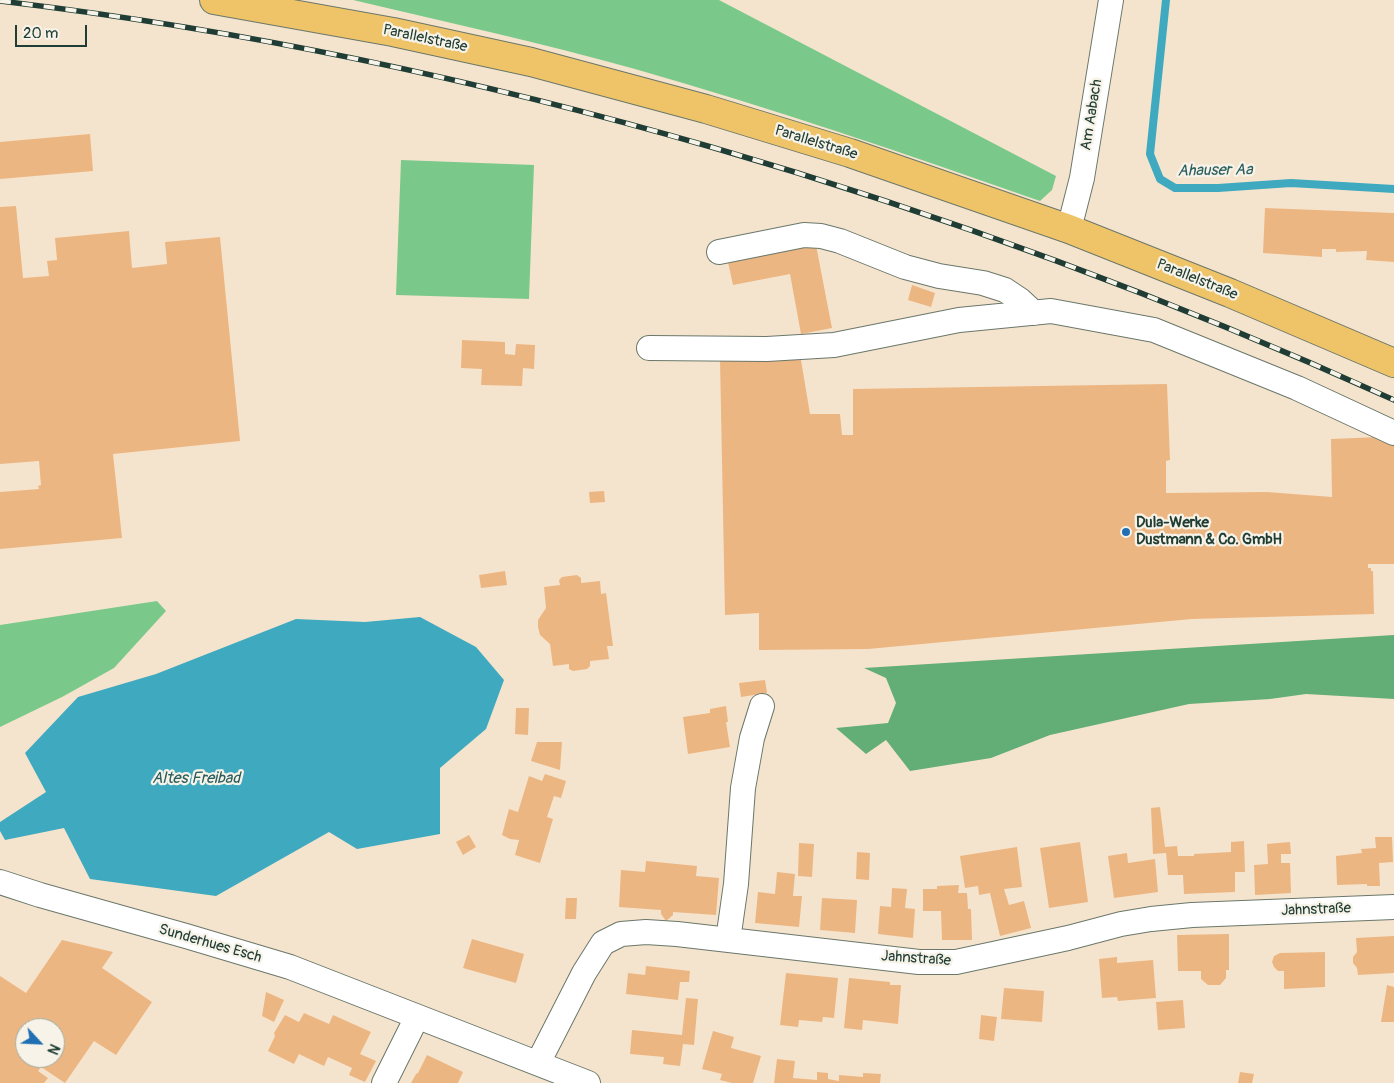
<!DOCTYPE html>
<meta charset="utf-8">
<style>
body{margin:0}
#map{position:relative;width:1394px;height:1083px;overflow:hidden;background:#f5e4cd;font-family:Pangolin,sans-serif}
canvas{display:block}
.north{position:absolute;left:15px;top:1018px;width:50px;height:50px;box-sizing:border-box;background:#f7f3e8;border:1px solid #a1aaa0;border-radius:50%;rotate:115deg;font-size:14px;font-weight:700;line-height:20px;text-align:center;color:#1f3d34}
.north::after{content:'';display:block;margin:auto;width:18px;height:22px;background:#1f6fb2;clip-path:polygon(50% 0,100% 100%,50% 72%,0 100%)}
.scale{position:absolute;left:15px;top:25px;width:72px;height:22px;box-sizing:border-box;border:2px solid #1f3d34;border-top:0;padding-left:6px;font-size:15px;line-height:18px;white-space:nowrap;color:#1f3d34;-webkit-text-stroke:4px #f7f3e8;paint-order:stroke}
</style>
<div id="map">
<canvas width="1394" height="1083"></canvas>
<div class="north">N</div>
<div class="scale">20 m</div>
</div>
<script>
const context = document.querySelector('canvas').getContext('2d');
context.lineJoin = 'round';
function fill(path, color) {
  context.fillStyle = color;
  context.fill(path, 'evenodd');
}
function strokePath(path, color, width, dash) {
  context.strokeStyle = color;
  context.lineWidth = width;
  context.lineCap = dash ? 'butt' : 'round';
  context.setLineDash(dash || []);
  context.stroke(path);
}
function write(font, color, halo, rows, align = 'center') {
  context.font = font + ' Pangolin,sans-serif';
  context.lineWidth = 4.5;
  context.setLineDash([]);
  context.textBaseline = 'middle';
  context.strokeStyle = halo;
  context.fillStyle = color;
  for (const [text, x, y, turn = 0] of rows) {
    context.save();
    context.translate(x, y);
    context.rotate((+turn || 0) * Math.PI / 180);
    context.textAlign = isNaN(turn) ? turn : align;
    if (halo) context.strokeText(text, 0, 0);
    context.fillText(text, 0, 0);
    context.restore();
  }
}
const green = new Path2D(`
 M353 0H719L1056 176 1052 190 1040 201C906 154 772 108 635 69 541 43 447 22 353 0Z
 M401 160 534 165 529 299 396 295Z
 M157 601 166 611 114 668 62 697 0 727V625Z`);
const forest = new Path2D(`
 M1394 635V699L1306 694 1270 699 1189 704 1050 735 991 758 910 771 886 740 866 754 836 728 888 723 896 703 886 678 864 668Z`);
const water = new Path2D(`
 M420 617 476 647 504 680 486 729 440 768V834L357 849 329 832 216 896 90 879 64 828 5 840 0 831V822L46 792 25 753 78 697 156 674 296 619 365 622Z`);
const stream = new Path2D(`
 M1166 0 1150 154 1160 179 1175 188H1218L1291 183 1394 189`);
const building = new Path2D(`
 M90 134 93 171 0 179V142Z
 M16 206 23 278 49 276 47 261 57 260 55 238 129 231 132 268 167 264 165 242 220 237 240 441 113 454 122 538 0 549V492L39 489 38 486 41 485 39 461 0 464V207Z
 M1265 208 1394 213V262L1366 260 1367 251 1336 252V249H1322V257L1263 253Z
 M815 240 832 328 801 334 790 274 733 285 727 258Z
 M912 285 935 293 931 307 908 300Z
 M462 340 505 342V354L515 355 516 344 535 345 534 369 523 368 522 386 481 385 482 369 461 368Z
 M720 359 801 360 810 414H840L842 435H853V389L1167 384 1170 460 1166 461V493L1267 492 1332 497 1331 439 1379 437 1394 445V564H1368V568H1371V571H1373L1374 614 1192 619 868 649 759 650V613L725 615Z
 M604 491 605 502 590 503 589 492Z
 M505 571 507 585 481 588 479 575Z
 M577 575 581 578V583L600 581 601 594 606 593 613 646H607L609 659 590 661V666L587 669 573 671 569 669V664L553 666 550 644 540 635 538 627V620L546 608 544 587 560 585 559 580 562 577Z
 M765 680 767 693 741 697 739 683Z
 M726 706 728 722H726L730 747 688 754 683 717 710 713V709Z
 M516 708H529L528 735 515 734Z
 M537 742H562L560 770 531 761Z
 M545 774 566 781 561 798 554 796 547 817 553 819 540 863 515 855 519 840 510 839 502 835 509 809 518 812 529 776 542 781Z
 M1160 807 1165 847 1177 846 1178 856H1194V854L1231 852V842L1244 841 1245 872H1235V892L1184 894 1183 875H1168L1166 853 1153 854 1151 808Z
 M469 835 476 847 463 855 456 842Z
 M1375 837H1392L1393 862 1379 863 1380 886H1367V884L1337 885 1336 856 1362 853 1361 849 1376 848Z
 M1080 842 1088 902 1049 908 1040 848Z
 M1290 842 1291 854H1281V863H1290L1291 893 1255 895 1254 865 1268 864 1267 844Z
 M799 843 814 844 812 877 798 876Z
 M1017 847 1022 887 1004 889 1009 905 1024 901 1031 928 1000 936 990 893 979 895 978 886 965 888 960 856Z
 M857 852 870 853 869 880 856 879Z
 M1127 853 1128 863 1155 859 1158 892 1114 898 1108 856Z
 M646 861 697 866 696 876 719 878 716 915 673 912V915L666 921 661 914V910L619 907 621 870 645 872Z
 M777 872 795 874 793 896H802L799 927 755 923 758 892 775 894Z
 M959 885 958 893H967L968 909H971L972 940H942L941 911H923V889H937V886Z
 M892 888 907 889 905 908 915 909 913 938 878 934 880 906 891 907Z
 M566 898H577L576 919H565Z
 M822 898 857 900 855 933 820 930Z
 M1229 934V970H1226V978L1220 985H1208L1201 979V971H1178L1177 935Z
 M1394 936V973L1358 975 1357 968 1353 963V957L1357 952 1356 938Z
 M472 939 524 954 516 983 463 968Z
 M62 940 113 952 102 968 152 1002 116 1055 94 1041 65 1083 41 1067 38 1071 48 1078 44 1083H0V976L26 993ZM25 1028H55V1058H25Z
 M1325 952V987L1284 989V971H1278L1274 967 1272 962 1274 956 1280 953Z
 M1117 957V963L1153 960 1156 998 1118 1001 1117 997 1102 998 1099 959Z
 M646 966 690 971 689 982H680L678 1000 626 994 628 973 645 975Z
 M786 973 838 978 834 1018 823 1017 822 1022 799 1020 798 1027 780 1025Z
 M849 978 890 982V985H901L898 1024 863 1020 862 1030 844 1028Z
 M1387 985 1394 987V1022H1381Z
 M1004 988 1044 991 1042 1022 1001 1019Z
 M266 992 284 1000 274 1022 262 1016Z
 M686 998 698 999 694 1045 683 1044 680 1066 663 1064 664 1057 630 1054 632 1030 682 1035Z
 M1183 1000 1185 1028 1158 1030 1156 1002Z
 M304 1013 329 1024 333 1015 371 1032 360 1054 376 1061 365 1082 349 1075 352 1068 328 1057 324 1066 299 1054 294 1064 268 1051 275 1036 274 1033 285 1015 299 1022Z
 M981 1015 997 1017 994 1041 979 1039Z
 M713 1031 734 1037 731 1048 761 1056 753 1083H732L720 1080 722 1074 702 1069Z
 M427 1055 463 1072 458 1083H411L416 1074 418 1073Z
 M777 1059 795 1061 793 1078 817 1080V1072L828 1073V1079L839 1081V1075L863 1077V1073L881 1074 880 1083H774Z
 M1240 1072 1254 1074 1252 1083H1238Z`);
const minor = new Path2D(`
 M1069 229 1082 178 1111 0
 M719 252 804 235 821 236 840 241 905 267 939 276 983 283 1005 290 1020 300 1034 313
 M649 348 767 349 834 345 959 320 1051 311 1154 330 1297 388 1394 433
 M0 882 40 895 186 936 290 967 588 1083
 M728 940 736 884 743 788 752 738 762 706
 M538 1063 584 973 603 943 621 934 646 932 677 934 919 962H956L1068 938 1121 924 1151 919 1192 915 1394 907
 M384 1083 417 1017`);
const major = new Path2D(`
 M214 0 393 32 531 62 706 109 850 153 1069 229 1230 293 1394 363`);
const rail = new Path2D(`
 M0 1C476 57 958 202 1394 400`);
const markers = [
 [1126,532,5,"#1f6fb2"]
];
const streetNames = [
 ["Parallelstraße",425,39,12],
 ["Am Aabach",1092,115,-81],
 ["Parallelstraße",816,143,17],
 ["Parallelstraße",1197,280,22],
 ["Jahnstraße",1316,910,-2],
 ["Sunderhues Esch",210,944,16],
 ["Jahnstraße",916,959,4]
];
const poiNames = [
 ["Dula-Werke",1136,523],
 ["Dustmann & Co. GmbH",1136,540]
];
const waterNames = [
 ["Ahauser Aa",1215,171,-1],
 ["Altes Freibad",196,779]
];
fill(green, '#7ac98a');
fill(forest, '#63ad76');
fill(water, '#3fa9bf');
strokePath(stream, '#3fa9bf', 8);
fill(building, '#ecb682');
strokePath(minor, '#6a776a', 26);
strokePath(major, '#6a776a', 30);
strokePath(minor, '#fff', 24);
strokePath(major, '#efc469', 28);
strokePath(rail, '#1f3d34', 5.5);
strokePath(rail, '#f7f3e8', 4, [11]);
for (const [x, y, r, color] of markers) {
  const dot = new Path2D();
  dot.arc(x, y, r, 0, 2 * Math.PI);
  context.fillStyle = color;
  context.fill(dot);
  strokePath(dot, '#f7f3e8', 2);
}
write('15px', '#1f3d34', '#f7f3e8', streetNames);
write('bold 15px', '#1f3d34', '#f7f3e8', poiNames, 'left');
write('italic 16px', '#295d5e', '#f7f3e8', waterNames);
</script>
